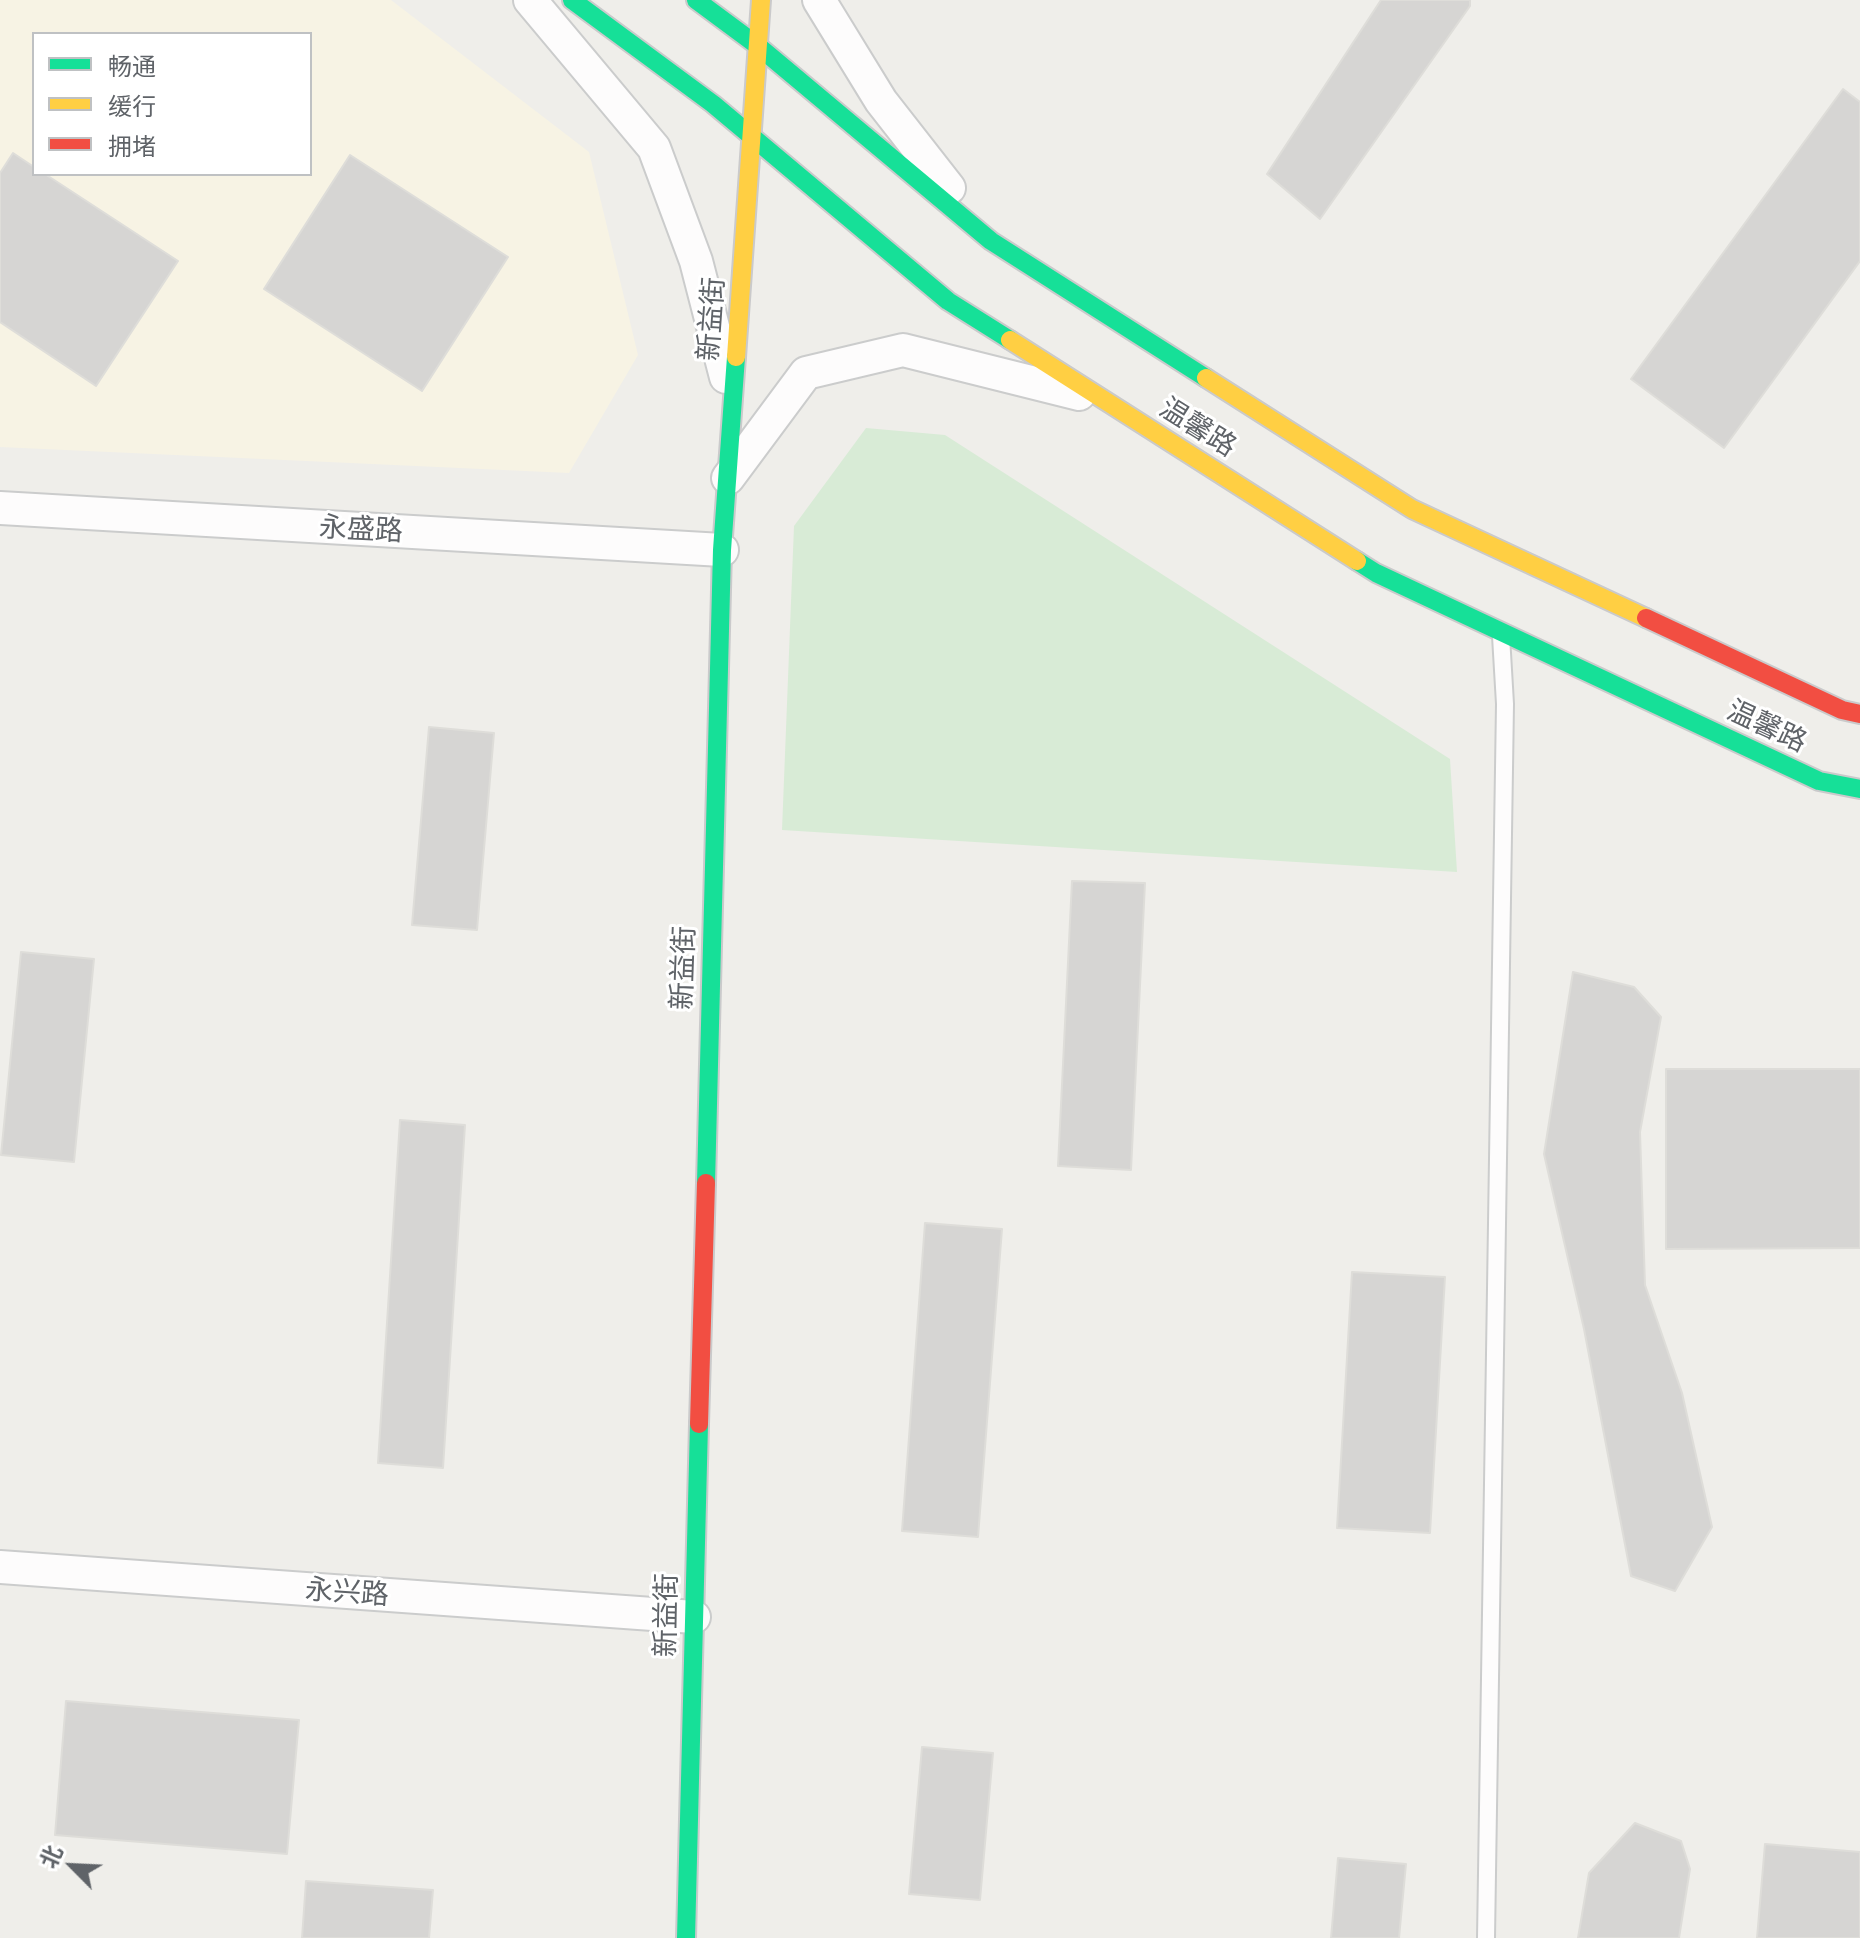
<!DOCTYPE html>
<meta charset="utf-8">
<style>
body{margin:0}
#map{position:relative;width:1860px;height:1938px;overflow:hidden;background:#efeeea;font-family:"Exo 2","Noto Sans SC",sans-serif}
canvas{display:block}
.legend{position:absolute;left:32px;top:32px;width:280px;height:144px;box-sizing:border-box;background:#fff;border:2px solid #bfc1c3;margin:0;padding:10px 14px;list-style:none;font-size:24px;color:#5f6368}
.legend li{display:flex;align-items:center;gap:16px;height:40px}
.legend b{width:40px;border:2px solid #bfc1c3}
.north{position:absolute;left:32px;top:1826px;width:80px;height:80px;-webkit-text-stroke:6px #fff;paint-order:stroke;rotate:294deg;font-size:22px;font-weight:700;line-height:32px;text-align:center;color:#5f6368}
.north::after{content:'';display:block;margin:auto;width:28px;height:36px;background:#5f6368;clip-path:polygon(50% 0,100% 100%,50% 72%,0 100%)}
</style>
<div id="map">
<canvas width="1860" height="1938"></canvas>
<ul class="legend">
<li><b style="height:10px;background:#16e098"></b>畅通</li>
<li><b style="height:10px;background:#ffcf43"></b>缓行</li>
<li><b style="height:10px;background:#f24e42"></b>拥堵</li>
</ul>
<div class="north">北</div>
</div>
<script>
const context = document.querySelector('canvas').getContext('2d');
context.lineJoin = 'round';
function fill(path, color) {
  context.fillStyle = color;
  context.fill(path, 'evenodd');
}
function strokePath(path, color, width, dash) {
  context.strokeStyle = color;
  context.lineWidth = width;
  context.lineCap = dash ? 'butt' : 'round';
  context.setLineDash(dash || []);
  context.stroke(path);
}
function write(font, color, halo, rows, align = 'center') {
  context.font = font + ' "Exo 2","Noto Sans SC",sans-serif';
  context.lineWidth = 6;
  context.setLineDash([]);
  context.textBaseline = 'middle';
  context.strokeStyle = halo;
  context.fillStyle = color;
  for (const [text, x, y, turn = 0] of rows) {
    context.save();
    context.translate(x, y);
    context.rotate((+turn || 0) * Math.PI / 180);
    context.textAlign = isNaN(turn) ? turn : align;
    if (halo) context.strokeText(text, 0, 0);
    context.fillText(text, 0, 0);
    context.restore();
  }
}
const commercial = new Path2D(`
 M0 0H391L589 152 638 355 569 473 0 447ZM34 34H310V174H34Z`);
const green = new Path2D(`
 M866 428 945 435 1450 759 1457 872 782 830 794 526Z`);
const building = new Path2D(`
 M1381 0H1470V6L1320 219 1267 174Z
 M1843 89 1860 102V261L1724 448 1631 379Z
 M13 153 34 167V174H45L178 261 96 386 0 322V173Z
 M350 155 508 257 422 391 264 289Z
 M429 727 494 733 477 930 412 925Z
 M1072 881 1145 883 1131 1170 1058 1166Z
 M21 952 94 959 74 1162 1 1155Z
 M1573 972 1634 987 1661 1017 1640 1132 1645 1285 1682 1393 1712 1527 1675 1591 1631 1576 1584 1329 1544 1154Z
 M1666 1069H1860V1248L1666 1249Z
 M400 1120 465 1125 443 1468 378 1463Z
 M925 1223 1002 1229 978 1537 902 1531Z
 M1352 1272 1445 1277 1430 1533 1337 1528Z
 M66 1701 299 1720 287 1854 55 1835Z
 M922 1747 993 1753 980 1900 909 1894Z
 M1635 1823 1681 1841 1690 1869 1679 1938H1578L1589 1873Z
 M1765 1844 1860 1852V1938H1757Z
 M1338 1858 1406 1864 1399 1938H1331Z
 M306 1881 433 1890 429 1938H302Z`);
const lane = new Path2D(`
 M1486 1938 1505 704 1501 636`);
const street = new Path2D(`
 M530 0 654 148 696 261 726 377
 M819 0 881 101 949 188
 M728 478 806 373 903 350 1079 394
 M0 508 722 550
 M0 1567 694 1617`);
const fast = new Path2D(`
 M572 0 713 104 948 301 1010 340
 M696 0 758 46 991 241 1206 378
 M1357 561 1376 573 1819 781 1860 789
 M706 1183 722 550 736 357
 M686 1938 699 1424`);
const slow = new Path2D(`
 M1010 340 1357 561
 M736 357 761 0
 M1206 378 1412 509 1646 618`);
const jam = new Path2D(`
 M1646 618 1842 710 1860 714
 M699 1424 706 1183`);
const streetNames = [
 ["新益街",711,319,-86],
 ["温馨路",1198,427,32],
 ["永盛路",361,529,3],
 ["温馨路",1767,726,25],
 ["新益街",683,968,-88],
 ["永兴路",347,1592,4],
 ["新益街",666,1615,-89]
];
fill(commercial, '#f7f3e4');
fill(green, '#d8ebd6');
fill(building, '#d6d5d3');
strokePath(building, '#deddd9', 2);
strokePath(lane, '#cbcccc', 20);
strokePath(street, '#cbcccc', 36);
strokePath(fast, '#cacacb', 22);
strokePath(slow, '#cacacb', 22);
strokePath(jam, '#cacacb', 22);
strokePath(lane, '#fdfcfc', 16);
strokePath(street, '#fdfcfc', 32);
strokePath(fast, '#16e098', 18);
strokePath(slow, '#ffcf43', 18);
strokePath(jam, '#f24e42', 18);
write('28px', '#5f6368', '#fff', streetNames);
</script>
